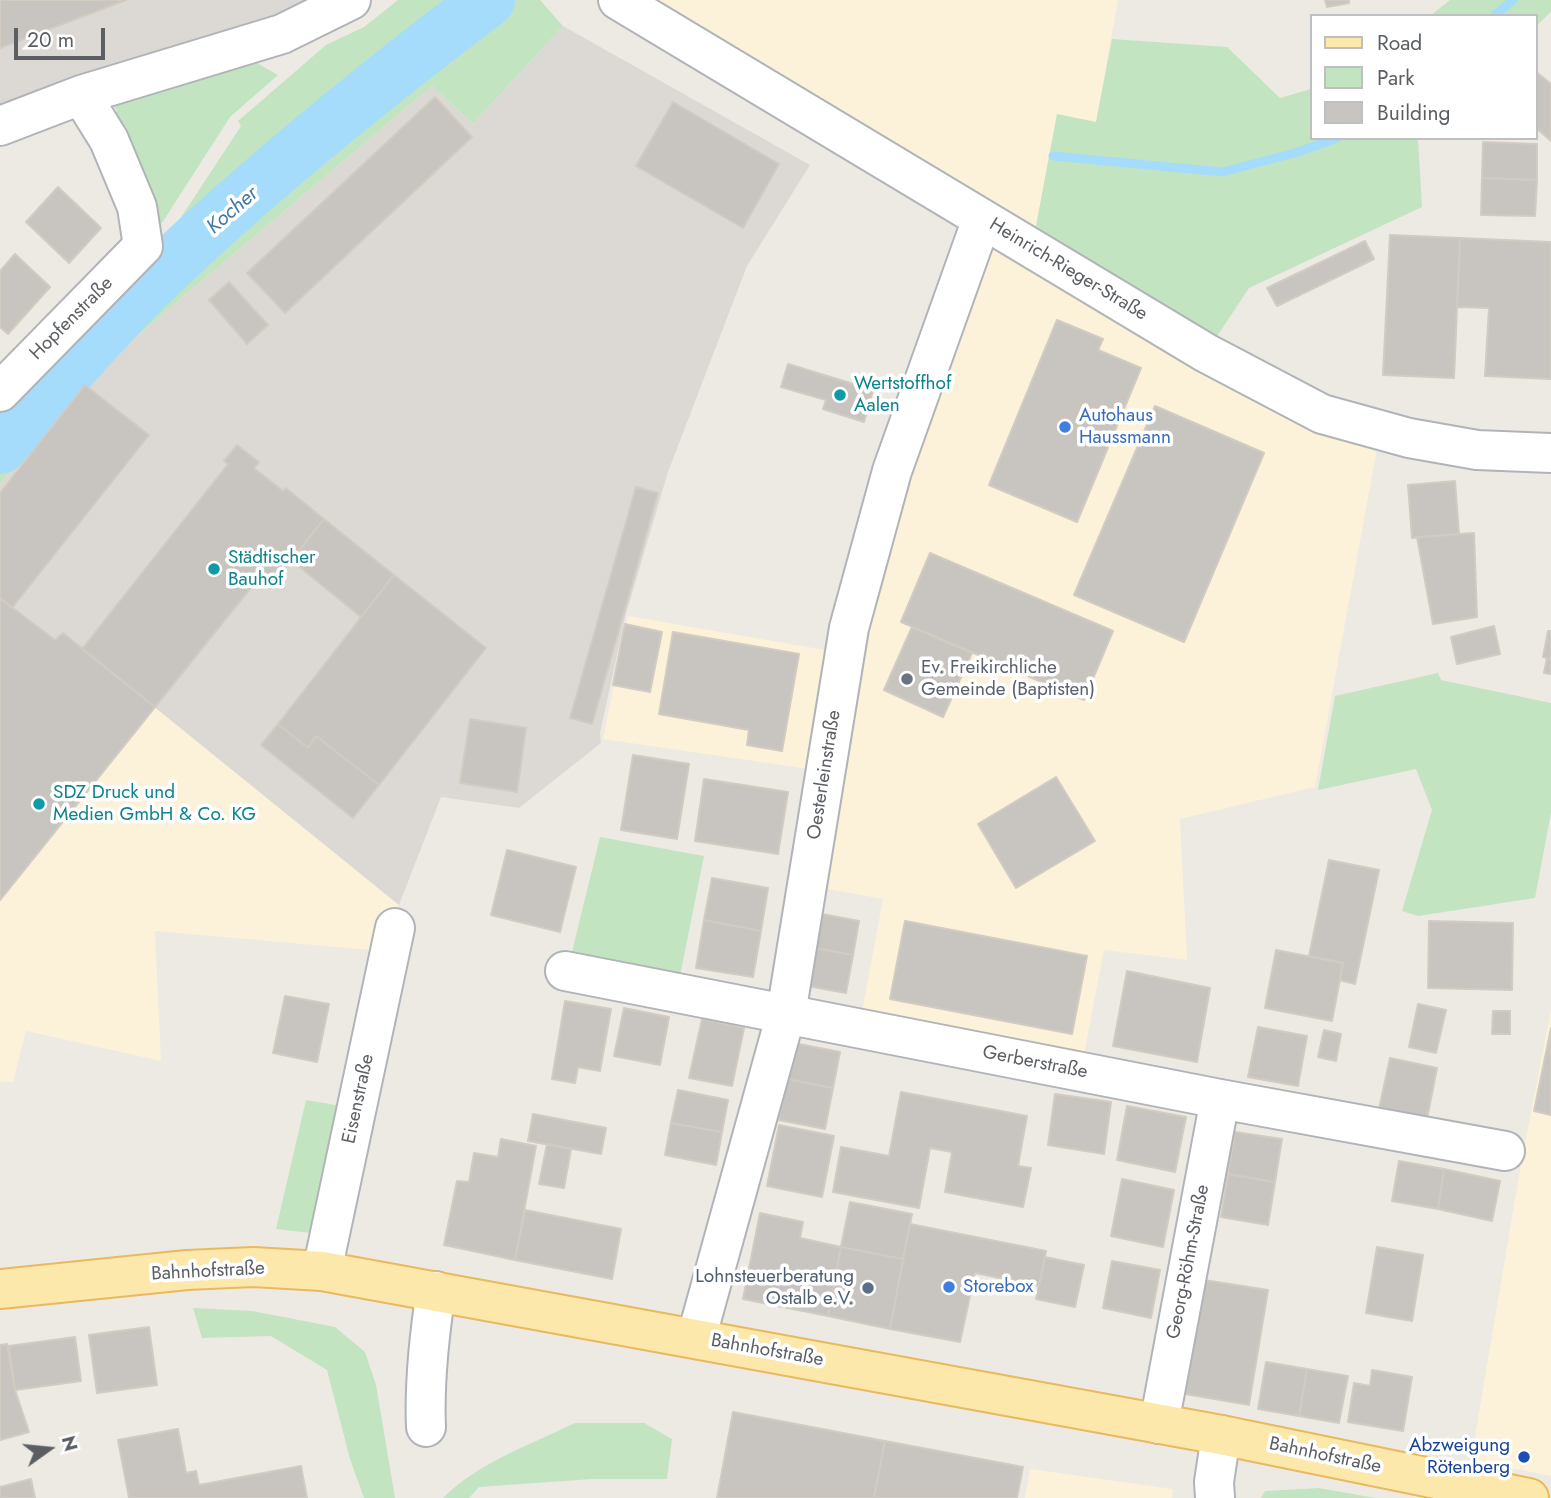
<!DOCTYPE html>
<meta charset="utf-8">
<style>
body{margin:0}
#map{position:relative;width:1551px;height:1498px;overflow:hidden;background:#edeae3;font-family:Jost,sans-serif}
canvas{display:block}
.legend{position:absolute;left:1310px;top:14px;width:228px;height:126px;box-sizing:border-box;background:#fff;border:2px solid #bdbfc1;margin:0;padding:9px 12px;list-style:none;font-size:21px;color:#5b5f63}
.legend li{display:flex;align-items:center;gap:14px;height:35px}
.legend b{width:35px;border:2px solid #bdbfc1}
.north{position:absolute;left:14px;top:1414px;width:70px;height:70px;-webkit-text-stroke:5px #fff;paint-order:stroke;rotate:75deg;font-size:19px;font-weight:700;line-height:28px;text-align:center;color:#5b5f63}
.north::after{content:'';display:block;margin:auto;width:24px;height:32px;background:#5b5f63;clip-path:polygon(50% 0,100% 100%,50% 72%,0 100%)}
.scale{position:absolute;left:14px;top:28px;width:91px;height:32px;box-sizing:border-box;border:4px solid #5b5f63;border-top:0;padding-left:9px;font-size:21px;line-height:24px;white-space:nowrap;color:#5b5f63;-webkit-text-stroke:5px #fff;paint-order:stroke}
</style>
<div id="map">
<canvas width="1551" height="1498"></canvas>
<ul class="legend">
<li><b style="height:9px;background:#fbe8aa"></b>Road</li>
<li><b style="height:19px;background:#c3e4c0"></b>Park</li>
<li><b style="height:19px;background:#c8c5c0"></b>Building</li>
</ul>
<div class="north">N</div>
<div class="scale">20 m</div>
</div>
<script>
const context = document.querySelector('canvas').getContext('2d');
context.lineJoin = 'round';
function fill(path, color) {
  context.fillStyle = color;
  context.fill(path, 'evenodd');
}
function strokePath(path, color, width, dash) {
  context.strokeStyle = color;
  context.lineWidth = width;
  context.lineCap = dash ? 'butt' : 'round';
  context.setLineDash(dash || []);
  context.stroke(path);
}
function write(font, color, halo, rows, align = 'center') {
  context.font = font + ' Jost,sans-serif';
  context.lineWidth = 7;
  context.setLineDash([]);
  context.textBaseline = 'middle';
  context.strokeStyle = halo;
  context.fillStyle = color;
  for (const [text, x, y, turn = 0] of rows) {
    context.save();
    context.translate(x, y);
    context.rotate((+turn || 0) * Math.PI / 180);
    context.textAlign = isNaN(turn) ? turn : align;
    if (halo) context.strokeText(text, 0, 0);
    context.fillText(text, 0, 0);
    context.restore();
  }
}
const commercial = new Path2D(`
 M627 0H1118L1096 123 1057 114 1036 226 625 3Z
 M984 226 1379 438 1315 787 1180 819 1187 960 1104 950 1082 1065 860 1022 883 899 812 886 829 772 603 739 628 616 848 654Z
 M0 597 55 640 63 633 399 905 381 951 155 931 161 1061 26 1031 13 1082H0Z
 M1551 1010V1476L1471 1460 1521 1164Z
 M1030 1469 1173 1489 1172 1498H1025Z`);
const industrial = new Path2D(`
 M0 0H332L0 125Z
 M563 26 810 165 747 266 668 472 626 614 600 733 601 743 519 808 441 797 399 905 63 633 55 640 0 598V484L81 383 432 86 473 124Z`);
const green = new Path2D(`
 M398 0H540L563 26 473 124 432 86 81 383 0 484V460L14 444 190 262 170 234 241 126 238 121 326 45 364 27Z
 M1450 0H1551V12L1535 27V16H1430Z
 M1112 39 1227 47 1280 98 1311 89V138H1418L1422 207 1249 288 1206 353 1036 226 1057 114 1096 122Z
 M241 54 278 75 230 117 162 223 158 222 123 136 112 95Z
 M1438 673 1441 680 1551 703V813L1535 898 1418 916 1402 911 1432 810 1416 769 1318 790 1335 696Z
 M600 837 704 856 680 976 571 956Z
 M306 1100 348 1107 320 1234 276 1229Z
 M193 1308 252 1311 335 1327 365 1352 376 1385 395 1498H364L350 1459 327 1370 271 1336 202 1338Z
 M575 1423H644L672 1439 667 1479H592L479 1487 469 1498H443C479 1462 530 1445 575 1423Z
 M1319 1488 1375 1498H1261L1265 1491Z`);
const stream = new Path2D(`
 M1494 16 1513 0
 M1053 156 1222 172 1298 152 1337 138`);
const river = new Path2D(`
 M0 447C51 391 100 332 155 279 259 179 373 87 488 0`);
const building = new Path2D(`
 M0 0H126L0 48Z
 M1325 0H1349V3L1327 7Z
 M1535 71 1551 84V141L1535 127Z
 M435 97 472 137 285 313 247 273Z
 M673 102 779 164 743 228 636 166Z
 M1483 142 1537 144V180L1482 178Z
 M1482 178 1537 180 1535 216 1481 215Z
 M58 187 101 228 69 263 26 222Z
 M1390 235 1460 238 1454 378 1383 375Z
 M1460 238 1551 242V379L1485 376 1489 308 1457 307Z
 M1365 241 1374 259 1277 306 1267 288Z
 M15 254 50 287 8 334 0 327V271Z
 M229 282 268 325 247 344 209 300Z
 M1057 320 1103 339 1098 350 1141 368 1077 522 989 485Z
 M788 364 873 390 864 422 823 409 826 400 781 387Z
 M85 385 149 435 12 608 0 598V493Z
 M1155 406 1264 453 1184 642 1074 595Z
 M237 445 259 462 254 468 283 491 286 488 324 519 270 588 258 579 155 707 82 649 228 464 224 461Z
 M1455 481 1459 534 1412 538 1408 485Z
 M636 487 658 493 592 724 570 718Z
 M324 519 394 575 361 617 291 560Z
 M1474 533 1477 617 1433 624 1417 537Z
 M930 553 1113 631 1084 700 901 622Z
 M394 575 486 648 379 785 316 736 308 748 278 724Z
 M0 598 55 640 63 633 155 707 0 900Z
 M625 624 662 632 650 692 613 685Z
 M1494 626 1500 654 1457 664 1451 637Z
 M912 627 972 653 943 717 884 690Z
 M1548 631H1551V659L1543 657Z
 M673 632 799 654 782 751 747 745 749 730 659 714Z
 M1547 658 1551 659V674L1544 673Z
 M470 719 526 728 517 792 460 783Z
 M278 724 308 748 316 736 379 785 353 818 261 745Z
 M633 755 689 764 677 839 621 830Z
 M1056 777 1095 841 1016 888 978 824Z
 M704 779 788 792 778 854 695 841Z
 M507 850 576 867 560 932 491 915Z
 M1329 860 1379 870 1355 984 1340 980 1343 963 1309 956Z
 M712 878 768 888 761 931 704 920Z
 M816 913 859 921 853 955 809 947Z
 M704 920 761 931 753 977 696 968Z
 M905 921 1087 956 1072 1034 890 999Z
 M1429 921 1513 923 1512 990 1428 988Z
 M809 947 853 955 846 993 802 985Z
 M1276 950 1343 963 1332 1021 1265 1008Z
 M1127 971 1210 988 1197 1062 1113 1046Z
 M285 996 329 1004 317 1062 273 1053Z
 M565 1001 611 1009 600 1071 578 1067 575 1083 552 1079Z
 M1418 1004 1446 1010 1436 1053 1409 1047Z
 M624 1008 669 1017 660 1065 614 1056Z
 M1493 1011H1510V1034H1492Z
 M702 1019 744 1028 732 1086 689 1078Z
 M1258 1027 1307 1036 1298 1086 1248 1077Z
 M1551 1028V1115L1534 1111Z
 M1324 1030 1341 1034 1336 1061 1318 1057Z
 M794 1043 840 1052 833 1088 787 1079Z
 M1390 1058 1437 1068 1427 1119 1379 1109Z
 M787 1079 833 1088 825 1129 779 1120Z
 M678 1090 728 1100 722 1132 671 1123Z
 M901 1092 1027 1116 1018 1166 1031 1168 1023 1207 945 1192 952 1152 930 1148 919 1208 833 1192 841 1147 889 1156Z
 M1055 1094 1111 1102 1104 1154 1048 1145Z
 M1127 1106 1186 1117 1175 1172 1117 1160Z
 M533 1114 606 1128 601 1154 528 1141Z
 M671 1123 722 1132 716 1165 665 1155Z
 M779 1125 834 1136 822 1197 767 1186Z
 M1235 1132 1282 1139 1275 1182 1228 1174Z
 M501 1139 536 1146 515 1260 444 1245 457 1181 469 1182 474 1153 498 1157Z
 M547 1144 571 1149 564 1188 539 1184Z
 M1399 1161 1444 1169 1438 1209 1392 1201Z
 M1444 1169 1500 1181 1492 1221 1438 1209Z
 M1228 1174 1275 1182 1268 1225 1221 1217Z
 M1122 1179 1174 1190 1163 1247 1111 1236Z
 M850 1202 912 1214 903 1259 841 1247Z
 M525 1210 621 1229 612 1279 515 1260Z
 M760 1213 803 1222 800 1238 841 1247 828 1316 743 1299Z
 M910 1224 1046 1251 1039 1286 975 1273 960 1342 890 1329Z
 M841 1247 903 1259 890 1329 828 1316Z
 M1377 1247 1423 1255 1412 1321 1366 1313Z
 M1045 1257 1084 1265 1075 1307 1036 1299Z
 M1112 1261 1160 1270 1151 1318 1103 1308Z
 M1204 1280 1268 1290 1249 1405 1185 1394Z
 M149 1327 157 1385 97 1393 89 1335Z
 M75 1337 81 1381 15 1390 9 1346Z
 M7 1344 15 1390 29 1432 0 1440V1345Z
 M1266 1362 1307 1369 1299 1416 1258 1409Z
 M1307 1369 1348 1376 1339 1423 1299 1416Z
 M1372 1370 1412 1377 1403 1431 1348 1422 1354 1383 1370 1386Z
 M733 1412 885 1441 874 1498H717Z
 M178 1429 186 1473 196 1471 199 1485 301 1466 307 1498H129L118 1440Z
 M885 1441 1023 1467 1017 1498H874Z
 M31 1479 35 1498H0V1487Z`);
const minor = new Path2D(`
 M618 0 1206 353 1322 414 1409 438 1477 450 1551 453
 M0 126 81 95 282 34 351 0
 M0 392 143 246 137 207 109 140 81 95
 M565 971 1220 1099 1505 1151
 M322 1271 395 928
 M696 1339 786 1014 849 628 892 471 982 219
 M1159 1424 1220 1099
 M426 1427C424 1381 429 1337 436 1291
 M1215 1498 1214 1482 1221 1435`);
const major = new Path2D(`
 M0 1289 187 1270 253 1267 322 1271 1221 1435 1529 1498`);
const markers = [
 [840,395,7,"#0f9aa8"],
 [1065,427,7,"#3f7fe0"],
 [214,569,7,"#0f9aa8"],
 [907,679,7,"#6b7280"],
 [39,804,7,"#0f9aa8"],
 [949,1287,7,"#3f7fe0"],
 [868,1288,7,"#5c6f8a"],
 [1524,1457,7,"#1a4fb4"]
];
const streetNames = [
 ["Heinrich-Rieger-Straße",1068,270,31],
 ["Hopfenstraße",72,319,-45],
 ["Oesterleinstraße",825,775,-81],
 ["Gerberstraße",1035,1063,11],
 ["Eisenstraße",359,1099,-78],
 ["Georg-Röhm-Straße",1189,1262,-79],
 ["Bahnhofstraße",208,1272,-3],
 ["Bahnhofstraße",767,1351,10],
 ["Bahnhofstraße",1325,1456,12]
];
const cultureNames = [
 ["Wertstoffhof",854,384],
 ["Aalen",854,406],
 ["Städtischer",228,558],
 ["Bauhof",228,580],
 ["SDZ Druck und",53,793],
 ["Medien GmbH & Co. KG",53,815]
];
const shopNames = [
 ["Autohaus",1079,416],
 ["Haussmann",1079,438],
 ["Storebox",963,1287]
];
const worshipNames = [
 ["Ev. Freikirchliche",921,668],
 ["Gemeinde (Baptisten)",921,690]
];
const serviceNames = [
 ["Lohnsteuerberatung",854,1277],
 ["Ostalb e.V.",854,1299]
];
const transitNames = [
 ["Abzweigung",1510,1446],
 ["Rötenberg",1510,1468]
];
const waterNames = [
 ["Kocher",233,211,-41]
];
fill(commercial, '#fcf1d9');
fill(industrial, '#dcd9d5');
fill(green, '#c3e4c0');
strokePath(stream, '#a5dcfb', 9);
strokePath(river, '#a5dcfb', 54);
fill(building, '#c8c5c0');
strokePath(building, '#d1cbc2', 2);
strokePath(minor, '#b0b4b8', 42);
strokePath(major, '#eab85f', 42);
strokePath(minor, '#fff', 38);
strokePath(major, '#fbe8aa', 38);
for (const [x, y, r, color] of markers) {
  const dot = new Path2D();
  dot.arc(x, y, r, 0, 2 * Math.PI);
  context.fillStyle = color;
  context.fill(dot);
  strokePath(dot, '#fff', 2.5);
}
write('19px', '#5b5f63', '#fff', streetNames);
write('19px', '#0d838f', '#fff', cultureNames, 'left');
write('19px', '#366cbe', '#fff', shopNames, 'left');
write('19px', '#5b616d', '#fff', worshipNames, 'left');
write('19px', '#4e5e75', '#fff', serviceNames, 'right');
write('19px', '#164399', '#fff', transitNames, 'right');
write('italic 21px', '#4179a3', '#fff', waterNames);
</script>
